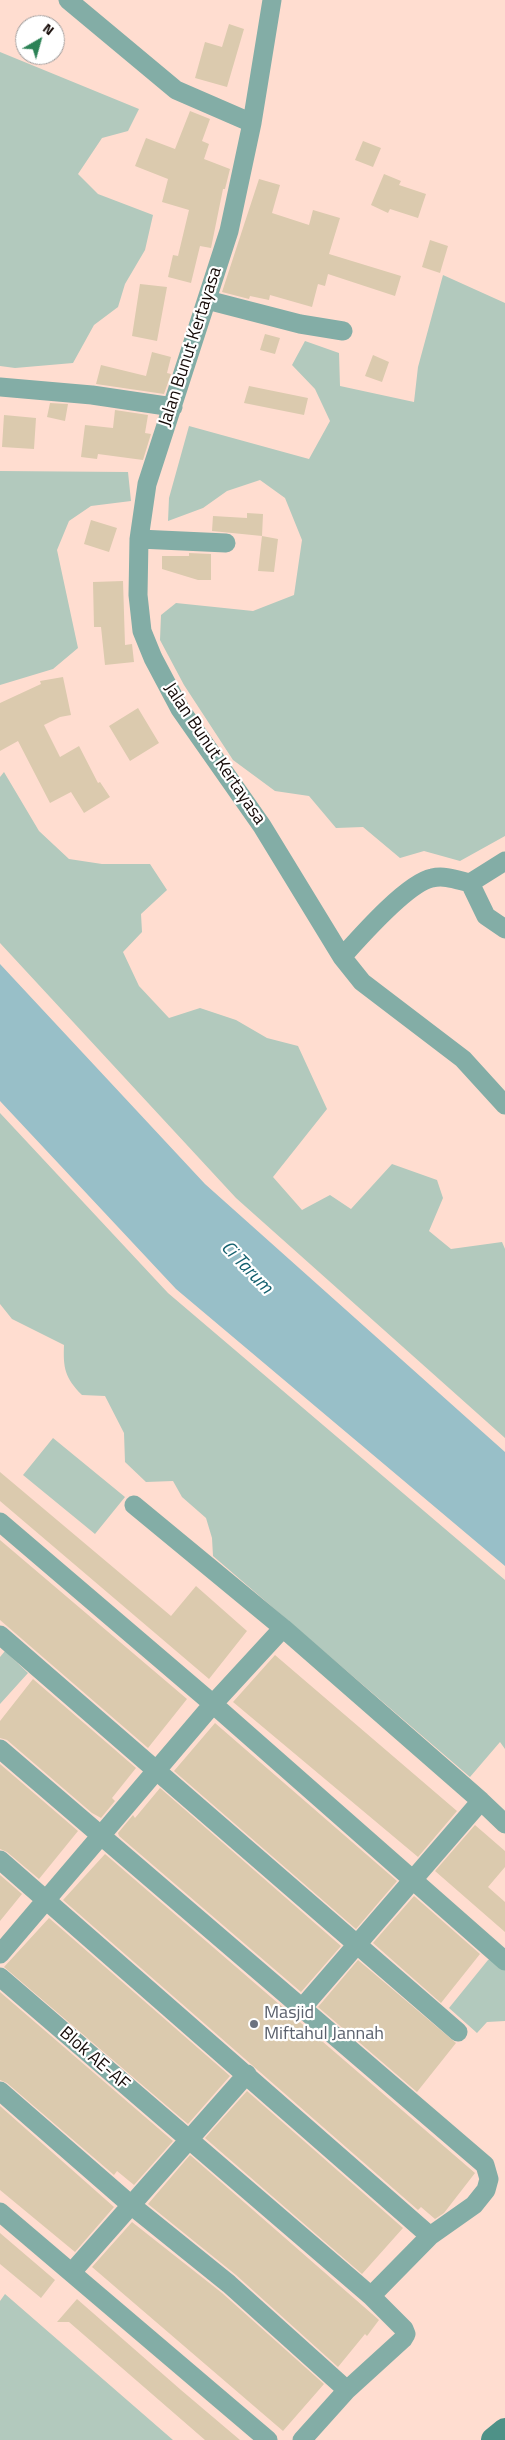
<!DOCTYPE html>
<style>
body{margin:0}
#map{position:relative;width:505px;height:2440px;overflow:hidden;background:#ffddd0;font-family:"Titillium Web",sans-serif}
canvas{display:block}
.north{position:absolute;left:15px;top:15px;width:50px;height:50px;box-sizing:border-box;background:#fff;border:1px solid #a19d9c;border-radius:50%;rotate:38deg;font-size:14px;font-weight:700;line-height:20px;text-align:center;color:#150a07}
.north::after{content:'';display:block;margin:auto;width:18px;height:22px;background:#2c8256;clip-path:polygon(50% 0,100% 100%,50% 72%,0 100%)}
</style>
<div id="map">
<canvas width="505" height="2440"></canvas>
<div class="north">N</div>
</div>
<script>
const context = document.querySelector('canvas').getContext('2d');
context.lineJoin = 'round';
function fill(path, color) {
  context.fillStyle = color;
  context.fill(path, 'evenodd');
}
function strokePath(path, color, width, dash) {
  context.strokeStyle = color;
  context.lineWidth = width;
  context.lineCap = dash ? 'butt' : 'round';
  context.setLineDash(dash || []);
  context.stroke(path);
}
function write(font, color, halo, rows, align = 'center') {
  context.font = font + ' "Titillium Web",sans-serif';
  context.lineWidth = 4.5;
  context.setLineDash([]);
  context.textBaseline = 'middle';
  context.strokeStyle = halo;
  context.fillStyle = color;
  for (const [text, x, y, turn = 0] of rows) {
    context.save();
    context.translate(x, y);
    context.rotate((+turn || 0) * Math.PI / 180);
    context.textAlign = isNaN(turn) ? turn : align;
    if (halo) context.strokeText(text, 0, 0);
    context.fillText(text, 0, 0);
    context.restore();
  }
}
const green = new Path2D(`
 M0 52 139 109 128 131 102 138 78 174 98 194 153 215 145 250 125 284 118 307 94 325 73 363 15 368 0 366Z
 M443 275 505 303V836L460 861 424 851 400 858 363 827 336 828 309 796 275 791 233 760 184 685 160 640 161 615 176 603 253 611 294 595 302 540 285 498 260 480 227 491 203 508 168 521 169 498 189 426 309 459 330 421 315 389 292 365 305 341 339 353 340 386 414 402 418 367Z
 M0 471 128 472 131 501 91 506 69 521 57 550 78 648 53 669 0 685Z
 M4 772 39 831 69 859 102 864H150L167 890 141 914 142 932 123 952 139 986 169 1018 200 1008 236 1020 267 1038 298 1046 327 1109 273 1177 302 1210 330 1195 351 1209 392 1164 437 1180 443 1198 429 1231 451 1249 502 1242 505 1249V1438L236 1198 0 943V777Z
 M0 1113 168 1293 505 1580V1749L500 1742 470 1777 213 1556 212 1538 206 1518 182 1497 173 1481 146 1482 125 1462 124 1433 105 1396 82 1395C65 1378 63 1368 64 1345L12 1319 0 1304Z
 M53 1438 125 1497 95 1534 23 1475Z
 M5 1651 28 1673 0 1704V1657Z
 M505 1955V2021L487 2022 477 2033 449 2008 488 1960Z
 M5 2294 173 2440H0V2301Z`);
const water = new Path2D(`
 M0 964 205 1184 505 1452V1566L176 1289 0 1101Z`);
const building = new Path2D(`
 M229 24 244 29 227 87 195 78 205 42 222 47Z
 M190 111 210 119 202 141 209 144 204 159 230 169 225 189H223L211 248 200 246 191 283 168 277 173 255 178 256 189 210 162 202 168 179 135 166 146 138 175 149Z
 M363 141 381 148 373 167 355 160Z
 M384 174 401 181 399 185 426 194 418 218 390 209 388 213 371 205Z
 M259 179 280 185 272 213 309 225 313 210 340 218 329 254 401 276 395 296 328 274 325 286 318 284 312 307 270 295 269 300 250 296 249 299 222 292Z
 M430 240 448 246 440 273 422 267Z
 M140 284 167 287 157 341 132 336Z
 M265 334 280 338 275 354 260 350Z
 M152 352 171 357 167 373 171 374 164 394 96 384 101 365 146 376Z
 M373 355 389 362 382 382 365 376Z
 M249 386 308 398 304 415 244 403Z
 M50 403 68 404 65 421 47 417Z
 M115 410 148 415 145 433 151 434 143 460 98 454 97 459 81 457 85 425 113 428Z
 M4 415 36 418 34 449 2 447Z
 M247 513 263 514 262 536 278 539 274 572 258 571 262 536 212 531 213 516 247 518Z
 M91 520 117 528 109 552 84 544Z
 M189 553 211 554V580H198L162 569V556H189Z
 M123 581 125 645 132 644 134 662 105 665 101 627H94L93 582Z
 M63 677 71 715 60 717 44 725 60 757 79 746 98 783 100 782 110 797 84 813 71 792 50 803 18 741 0 751V703L41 684 40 681Z
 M138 708 159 743 130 761 109 726Z
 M0 1472 171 1616 196 1586 247 1631 209 1679 0 1501Z
 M0 1540 187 1699 148 1748 0 1620Z
 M275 1655 457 1811 418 1857 233 1702Z
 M33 1679 136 1768 112 1798 115 1801 101 1818 92 1813 7 1740 0 1738V1721Z
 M215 1723 397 1881 356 1929 174 1771Z
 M0 1764 78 1831 39 1879 7 1852 0 1849Z
 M160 1788 341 1946 301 1992 119 1836 118 1833 133 1815 135 1818Z
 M475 1825 505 1851V1867L488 1887 505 1902V1932L435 1871Z
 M105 1854 475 2173 444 2213 435 2219 421 2207 418 2210 63 1900Z
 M0 1875 22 1894 0 1921Z
 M414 1896 480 1954 441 2003 373 1943Z
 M49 1918 230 2076 188 2124 4 1967Z
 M358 1960 456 2043 417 2092 318 2007Z
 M0 1992 173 2141 134 2185 117 2171 114 2175 7 2083 0 2080Z
 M247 2091 403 2228 362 2274 205 2138Z
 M0 2106 114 2207 75 2252 0 2190Z
 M190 2155 379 2320 367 2336 365 2334 338 2367 236 2275 148 2204Z
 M132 2222 222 2293 324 2384 283 2431 92 2267Z
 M0 2233 55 2280 41 2298 0 2264Z
 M77 2299 181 2390 240 2440H205L69 2322H57Z`);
const minor = new Path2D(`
 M68 0 176 90 252 123
 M272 0 252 123 229 231 147 484 139 539 138 595 142 631 153 658 180 709 262 826 342 957 362 982 463 1059 505 1105
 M207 300 300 324 343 331
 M0 387 92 395 173 407
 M139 539 226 543
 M470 883 505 861
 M342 957C360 937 407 883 432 878 445 875 457 880 470 883L486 916 505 929
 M134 1505 283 1628 481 1801 505 1824
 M0 1522 213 1704 505 1961
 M0 1635 458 2032
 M0 1749 485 2165 489 2179 486 2190 474 2205 430 2236 371 2296
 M0 1860 430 2236
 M0 1954 213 1704 283 1628
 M0 1977 371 2296 404 2329 406 2334 403 2339 347 2390 302 2440
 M302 2008 481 1801
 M0 2091 131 2205 229 2284 347 2390
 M0 2212 268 2440
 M72 2272 247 2074`);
const secondary = new Path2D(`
 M494 2440 505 2431`);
const markers = [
 [254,2024,5,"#6b7280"]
];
const streetNames = [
 ["Jalan Bunut Kertayasa",191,347,-72],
 ["Jalan Bunut Kertayasa",214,754,56],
 ["Blok AE-AF",94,2059,41]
];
const worshipNames = [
 ["Masjid",264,2014],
 ["Miftahul Jannah",264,2035]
];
const waterNames = [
 ["Ci Tarum",246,1268,46]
];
fill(green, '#b2c9bd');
fill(water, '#98bfc8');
fill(building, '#dbcaae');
strokePath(minor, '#83ada6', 19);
strokePath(secondary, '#4e9187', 26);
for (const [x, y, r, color] of markers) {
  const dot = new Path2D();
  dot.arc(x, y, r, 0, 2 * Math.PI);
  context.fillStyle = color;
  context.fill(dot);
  strokePath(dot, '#fff', 2);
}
write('18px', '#150a07', '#fff', streetNames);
write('18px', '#5b616d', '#fff', worshipNames, 'left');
write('italic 19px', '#15616f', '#fff', waterNames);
</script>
